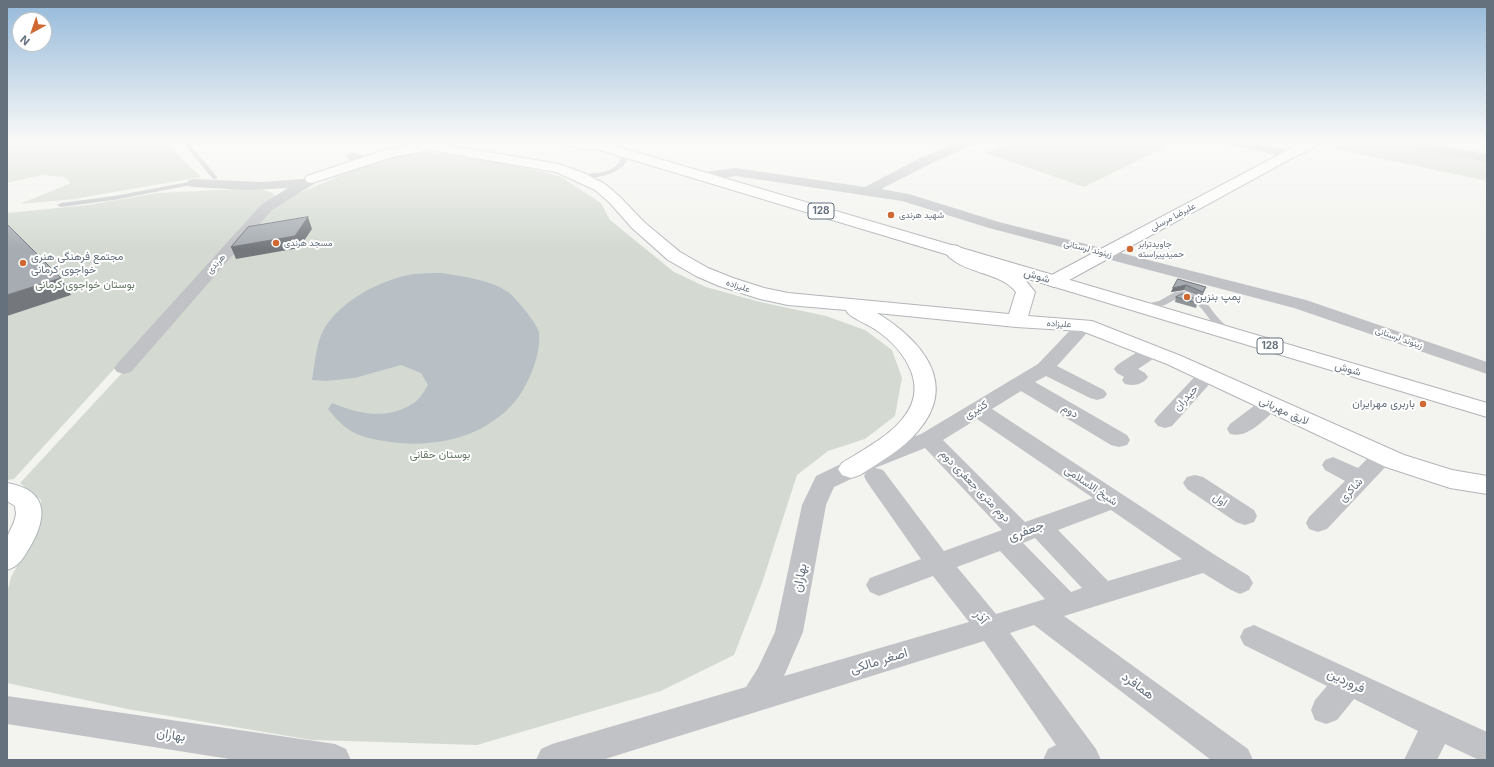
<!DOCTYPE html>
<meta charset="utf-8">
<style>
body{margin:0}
#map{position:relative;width:1494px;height:767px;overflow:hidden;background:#f3f4f0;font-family:Inter,sans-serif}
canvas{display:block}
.frame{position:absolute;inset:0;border:8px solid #66717e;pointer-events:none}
.north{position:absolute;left:12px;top:12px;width:40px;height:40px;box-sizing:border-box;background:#fff;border:1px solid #c2c6cb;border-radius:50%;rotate:220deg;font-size:11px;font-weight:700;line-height:16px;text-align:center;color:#66717e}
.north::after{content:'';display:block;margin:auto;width:14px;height:18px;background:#d06834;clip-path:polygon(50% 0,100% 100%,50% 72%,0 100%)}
</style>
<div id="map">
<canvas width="1494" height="767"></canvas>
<div class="frame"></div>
<div class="north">N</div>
</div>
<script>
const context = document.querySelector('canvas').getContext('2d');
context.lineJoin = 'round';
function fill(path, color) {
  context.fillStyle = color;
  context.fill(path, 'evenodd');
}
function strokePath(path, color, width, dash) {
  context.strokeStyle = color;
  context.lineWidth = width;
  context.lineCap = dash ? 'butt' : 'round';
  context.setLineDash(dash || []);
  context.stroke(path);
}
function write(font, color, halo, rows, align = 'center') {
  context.font = font + ' Inter,Vazirmatn,sans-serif';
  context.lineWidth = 4;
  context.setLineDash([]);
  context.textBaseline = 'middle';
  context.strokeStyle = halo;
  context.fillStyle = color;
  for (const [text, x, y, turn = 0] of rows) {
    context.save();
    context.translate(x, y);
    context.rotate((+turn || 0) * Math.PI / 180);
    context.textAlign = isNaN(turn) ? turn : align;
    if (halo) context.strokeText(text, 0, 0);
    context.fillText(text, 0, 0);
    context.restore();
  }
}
const green = new Path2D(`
 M7 142H165L201 177 74 199 20 204 71 183 64 177 41 175 7 183Z
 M1014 142H1153L1168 146 1084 187 986 153Z
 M1330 142H1401L1487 159V181L1322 146Z
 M428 152 494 162 540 171 561 177 601 203 610 220 674 272 706 287 760 302 826 316 865 330 892 350 902 378 895 416 865 439 828 451 797 475 762 583 734 655 661 691 477 745 312 740 127 709 7 683V593L11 577 41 523V500L20 483 222 265 264 213 288 198 353 170 395 156Z
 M259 188 273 193 275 196 266 202 14 479 7 480V213L88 205 157 193Z`);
const water = new Path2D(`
 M442 273C464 277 489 279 508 292 515 297 538 324 539 333 542 354 526 392 510 407 504 414 487 426 478 430 451 443 418 446 390 442 359 437 348 434 328 409L332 403C359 414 388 421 415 402 420 399 425 390 428 385L421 373 401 365 355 378 326 381 312 380C315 363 316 343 324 329 341 300 382 279 414 274 423 273 433 273 442 273Z`);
const lane = new Path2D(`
 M182 142H188L217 177V179H213Z
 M624 152 629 153C628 158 627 161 624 165 619 172 593 181 586 176 589 173 593 173 598 173 614 170 618 166 624 152Z
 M194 181 197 183 196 184 114 200 61 207 57 205 61 203 114 196Z
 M1184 291C1210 298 1206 306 1222 322 1225 325 1229 327 1232 330L1230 332C1211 337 1206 297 1180 297L1165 305 1144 310 1140 307 1141 305 1159 301 1175 292Z`);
const street = new Path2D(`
 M958 142H974L972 145 932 163 881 189 909 194 999 222 1306 300 1487 362V374L1294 308 989 228 902 201 736 176 704 180 699 179 697 176 699 173 704 172 736 168 865 187 922 157Z
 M1227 142H1250L1293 151 1295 154 1293 157 1289 158 1229 145Z
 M1401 142H1425L1487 154V162L1407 146 1403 145Z
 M352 152 371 158 372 161 371 164C363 165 350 162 346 156L348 153Z
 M312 175 317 176 319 179 317 182 272 210 131 372 124 374 117 372 114 368 117 364 262 204 288 188 247 190 194 187 189 186 187 183 189 180 194 179 261 182 303 179Z
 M1085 320 1091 321 1094 325 1057 366 1104 390 1107 394 1104 398 1097 400 1090 398 1046 376 1035 382 1127 435 1130 440 1127 445 1119 447 1111 445 1021 391 992 409 1215 555 1249 576 1253 583 1249 590 1240 594 1231 590 1203 573 1064 616 1248 749 1253 760H1211L1034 625 1010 633 1096 749 1101 760H1043L1048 749 1056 745 984 641 602 760H536L541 749 552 744 746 687 758 668 775 632 802 505 816 476 843 463 921 434 1038 364 1079 321ZM977 419 1093 498 1025 522 943 440ZM925 448 1002 530 944 551 883 470 875 468ZM866 472 864 476 867 482 921 559 870 578 866 585 870 592 879 596 933 576 969 622 784 676 803 632 826 505 834 487ZM1111 510 1182 559 1108 581 1058 530ZM1035 538 1082 588 1071 592 1023 543ZM1000 551 1045 599 996 614 957 567Z
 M1152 345 1159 347 1161 351 1159 355 1138 369 1145 373 1148 377C1142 385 1134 386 1125 384L1122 380 1124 377 1117 373 1114 369 1117 365 1145 347Z
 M1207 369 1214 371 1217 375 1214 379 1172 426 1165 428 1158 426 1154 421 1158 416 1200 371Z
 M1270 398 1277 399 1280 404 1277 409C1264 419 1248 439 1230 434L1227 429 1230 424 1263 399Z
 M1383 448 1391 451 1394 456 1391 461 1327 529 1318 532 1309 529 1306 523 1309 517 1345 481 1325 470 1322 465 1325 460 1333 457 1358 468 1375 451Z
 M1195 475 1203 477 1254 510 1257 516 1254 522 1245 525 1236 522 1187 489 1183 483 1187 477Z
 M1254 625 1487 732V760H1479L1445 744 1437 760H1404L1418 731 1354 699 1337 720 1326 724 1315 720 1311 710 1315 700 1327 686 1244 645 1240 637 1244 629Z
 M7 696 335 744 346 749 351 760H236L7 724Z`);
const secondary = new Path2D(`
 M411 142H438L440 144 559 164 584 173 605 184 620 197 644 222 680 252 708 268 733 278 764 288 788 293 1009 314 1016 292C999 270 960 275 943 250L946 246 952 245 958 246 979 260 1022 276 1035 292 1028 316 1092 321 1181 356 1404 455 1452 470 1487 476V494L1450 488 1386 467 1167 364 1082 331 1016 327 877 313C920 339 960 383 918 431 903 449 880 462 860 475L851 478 842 475 838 469 842 463C874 443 929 417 911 371 904 354 891 340 876 330 868 324 848 317 846 310L788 305 760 299 719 286 696 276 668 260 632 228 610 203 595 190 556 172 429 150 393 157 312 183 307 182 305 179 307 176 385 150 413 145Z
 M564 142H603L606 145 604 148C593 151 577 148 566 145Z
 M1303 142H1321L1319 145 1294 157 1060 285 1054 287 1048 285 1045 281 1048 277Z
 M7 483C48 490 48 516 30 547 23 558 20 566 7 570V537L14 522 16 514 15 506 7 501Z`);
const primary = new Path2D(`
 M581 142H602L1487 403V417L583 145Z`);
const wall = new Path2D(`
 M1178 279 1206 287 1202 297 1184 290 1171 292Z
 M1176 297 1198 301 1196 308 1175 302Z`);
const shadedWall = new Path2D(`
 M308 217 312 229 299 248 236 259 231 247Z
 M61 278 71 295 7 316V295Z
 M1186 285 1184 290 1171 292 1173 288Z`);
const building = new Path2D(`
 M308 217 295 236 231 247 248 227Z
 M7 224 61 278 7 295Z
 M1178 279 1206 287 1203 292 1186 285 1173 288Z
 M1182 294 1190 296 1198 301 1197 303 1176 297Z`);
const markers = [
 [891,215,4,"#d06834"],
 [276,243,4,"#d06834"],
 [1130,249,4,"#d06834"],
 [23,263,4,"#d06834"],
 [1187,297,4,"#d06834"],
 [1423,404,4,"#d06834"]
];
const farPoinames = [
 ["شهید هرندی",899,215],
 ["مسجد هرندی",284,243],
 ["جاویدترابر",1138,244],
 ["حمیدپیراسته",1138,254]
];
const farStreetnames = [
 ["علیرضا مرسلی",1173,217,-28],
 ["زینوند لرستانی",1088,249,14],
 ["هرندی",216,264,-48],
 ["علیزاده",738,286,18],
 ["علیزاده",1059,324,3],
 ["زینوند لرستانی",1399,338,19]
];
const shields = [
 [821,211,26],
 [1270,346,26]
];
const shieldNames = [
 ["128",821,211],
 ["128",1270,346]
];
const poiNames = [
 ["مجتمع فرهنگی هنری",31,257],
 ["خواجوی كرمانی",31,270],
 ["پمپ بنزین",1195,297],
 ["باربری مهرایران",1415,404,"right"]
];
const streetNames = [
 ["شوش",1037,276,17],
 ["شوش",1348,369,16],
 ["حیدران",1186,398,-48],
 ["کثیری",976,410,-31],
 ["دوم",1070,411,30],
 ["لایق مهربانی",1284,411,25],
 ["دوم متری جعفری دوم",975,486,46],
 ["شیخ الاسلامی",1091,486,34],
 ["شاکری",1351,490,-46],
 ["اول",1220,500,33]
];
const parkNames = [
 ["بوستان خواجوی کرمانی",85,285],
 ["بوستان حقانی",440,455]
];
const nearStreetnames = [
 ["جعفری",1026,531,-20],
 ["بهاران",800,578,-79],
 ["آذر",981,617,51],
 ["اصغر مالکی",879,661,-17],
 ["فروردین",1346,681,25],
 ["همافرد",1138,686,36],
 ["بهاران",171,735,9]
];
fill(green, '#d4dad2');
fill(water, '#b8c0c5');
strokePath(secondary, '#b2b6ba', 2);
strokePath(primary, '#b1b4b8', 2);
fill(lane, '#c0c2c5');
fill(street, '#c0c2c5');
fill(secondary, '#fff');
fill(primary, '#fff');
fill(wall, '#8f9499');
fill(shadedWall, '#74787d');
fill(building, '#a6acb2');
strokePath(building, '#74787d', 1);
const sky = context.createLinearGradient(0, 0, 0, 249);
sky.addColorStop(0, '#95b9da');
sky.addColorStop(0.57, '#fafaf8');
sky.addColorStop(1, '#fafaf800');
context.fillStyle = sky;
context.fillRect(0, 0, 1494, 249);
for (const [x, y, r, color] of markers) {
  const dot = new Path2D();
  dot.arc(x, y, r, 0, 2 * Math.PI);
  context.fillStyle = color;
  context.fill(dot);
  strokePath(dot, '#fff', 1.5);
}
write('9px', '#66717e', '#fff', farPoinames, 'left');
write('9px', '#66717e', '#fff', farStreetnames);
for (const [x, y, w] of shields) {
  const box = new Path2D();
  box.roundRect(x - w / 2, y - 8, w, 16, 3);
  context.fillStyle = '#fff';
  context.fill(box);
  strokePath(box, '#66717e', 1);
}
write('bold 10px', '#66717e', null, shieldNames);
write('11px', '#66717e', '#fff', poiNames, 'left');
write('11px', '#66717e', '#fff', streetNames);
write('11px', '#667664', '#fff', parkNames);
write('13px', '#66717e', '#fff', nearStreetnames);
</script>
